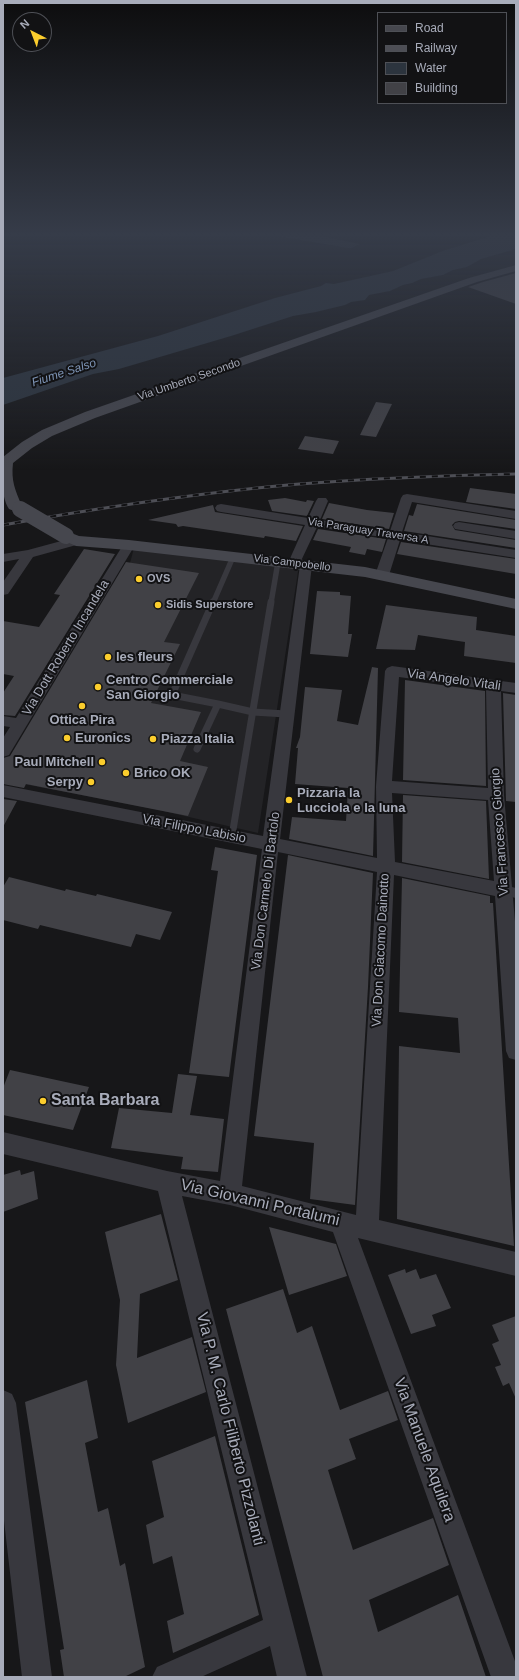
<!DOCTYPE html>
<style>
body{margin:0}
#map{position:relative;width:519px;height:1680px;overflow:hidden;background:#171719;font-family:Helvetica,sans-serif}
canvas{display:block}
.frame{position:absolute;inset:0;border:4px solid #a8acba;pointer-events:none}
.legend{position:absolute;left:377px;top:12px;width:130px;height:92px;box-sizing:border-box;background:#121214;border:1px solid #4e5056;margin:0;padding:5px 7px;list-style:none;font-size:12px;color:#a8acba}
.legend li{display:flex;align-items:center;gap:8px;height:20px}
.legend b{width:20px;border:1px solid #4e5056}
.north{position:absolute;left:12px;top:12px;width:40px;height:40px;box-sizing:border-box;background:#121214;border:1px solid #4e5056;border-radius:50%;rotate:318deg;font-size:11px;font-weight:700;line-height:16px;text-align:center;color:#a8acba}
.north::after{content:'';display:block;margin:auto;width:14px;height:18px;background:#fbcd2d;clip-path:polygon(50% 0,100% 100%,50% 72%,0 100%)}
</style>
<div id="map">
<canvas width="519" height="1680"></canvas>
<div class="frame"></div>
<ul class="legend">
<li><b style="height:5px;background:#46474e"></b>Road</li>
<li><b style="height:5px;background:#4d4e55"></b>Railway</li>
<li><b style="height:11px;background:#2c343e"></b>Water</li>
<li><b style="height:11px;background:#414146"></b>Building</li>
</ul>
<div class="north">N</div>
</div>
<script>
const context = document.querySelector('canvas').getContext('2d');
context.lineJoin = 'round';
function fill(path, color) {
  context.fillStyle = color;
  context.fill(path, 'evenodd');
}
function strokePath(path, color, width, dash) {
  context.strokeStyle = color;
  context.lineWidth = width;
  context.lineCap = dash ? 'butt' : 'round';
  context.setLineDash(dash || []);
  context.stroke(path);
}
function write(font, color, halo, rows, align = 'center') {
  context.font = font + ' Helvetica,sans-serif';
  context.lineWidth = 4;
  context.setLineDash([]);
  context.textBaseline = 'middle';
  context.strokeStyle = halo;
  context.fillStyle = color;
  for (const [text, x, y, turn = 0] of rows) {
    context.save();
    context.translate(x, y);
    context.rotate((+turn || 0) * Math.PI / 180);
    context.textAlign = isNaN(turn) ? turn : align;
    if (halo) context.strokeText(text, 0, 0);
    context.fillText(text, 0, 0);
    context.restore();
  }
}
const built = new Path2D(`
 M134 548 299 565 258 833 159 810 3 780 130 563Z`);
const water = new Path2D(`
 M273 235H315L360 244 352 248H347Z
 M495 235H516V249L481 259 467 267 453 270 443 275 421 279 412 283 403 285 390 291 369 295 365 300 351 302 345 305 316 312 293 316 231 336 119 369 93 374 3 405V378L158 336 275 298 321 286 326 283 334 284 393 271 445 250Z`);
const building = new Path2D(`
 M516 273V304L468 287 483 282Z
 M376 402 392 404 376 437 360 435Z
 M305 436 339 441 333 454 298 449Z
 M470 488 516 494V509L466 502Z
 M285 498 306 502 307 500 314 501 307 516 272 511 268 500Z
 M329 503 367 510 394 513 389 529 322 519Z
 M417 504 516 520V529L459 521 455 522 452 525 455 530 516 540V548L404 531 409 515 413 516Z
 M213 505 215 512 303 526 296 541 265 536 264 538 183 526 178 527 176 524 148 520Z
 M318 529 386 539 382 552 367 549 365 555 349 552 351 547 313 540Z
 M401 542 516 559V574L397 554Z
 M84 549 115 554 15 716 3 715V693L14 676 3 674V621L39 627 60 595 54 594Z
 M126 562 199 573 164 642 180 644 151 703 201 712 180 761 208 767 188 816 26 784 24 788 3 784V758L10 756Z
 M317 591 340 592V595L351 596 348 634H352L348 657 310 654Z
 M386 605 477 617 476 630 516 636V663L464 656 465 642 418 635 415 650 376 649Z
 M372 667 378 668 373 856 289 839 292 817 346 821 348 788 295 784 298 748H296L300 737 305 687 342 690 337 721 358 725Z
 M405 680 485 691 486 786 403 780Z
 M503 693 516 695V802L506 801Z
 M403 795 486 801 489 879 402 862Z
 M3 799 17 801 3 827Z
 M215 847 257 855 229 1077 189 1073 218 871 211 870Z
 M288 855 373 873 368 987 355 1205 310 1199 314 1143 254 1136Z
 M9 877 65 891 66 889 96 896 97 894 172 912 160 940 136 934 131 947 40 925 38 929 3 920V887Z
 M402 878 490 896V903H493L514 1246 397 1219 399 1046 460 1053 458 1018 399 1012Z
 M10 1070 89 1087 73 1130 3 1115V1088Z
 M178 1074 197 1076 190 1115 224 1119 218 1172 181 1169 183 1157 111 1148 119 1108 172 1113Z
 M20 1170 21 1175 34 1171 38 1199 3 1212V1175Z
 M161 1214 178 1280 140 1294 137 1358 192 1337 206 1392 128 1423 116 1365 120 1300 105 1232Z
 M269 1227 336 1244 347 1276 289 1295Z
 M405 1269 406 1273 416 1269 420 1279 436 1274 451 1308 432 1315 436 1326 411 1334 388 1275Z
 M283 1289 297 1333 312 1326 340 1410 388 1391 398 1420 349 1439 356 1459 328 1470 353 1550 433 1518 449 1565 369 1600 378 1632 458 1595 486 1677H323L226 1309Z
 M516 1316V1399L509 1383 503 1386 495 1367 501 1365 492 1344 499 1341 492 1325Z
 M87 1380 98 1438 85 1443 98 1512 108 1508 120 1566 125 1563 145 1667 124 1677H64L60 1650 64 1649 25 1402Z
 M215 1436 259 1615 173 1653 167 1621 184 1614 172 1556 153 1564 146 1525 164 1517 152 1461Z`);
const laneFar2 = new Path2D(`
 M213 603 233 557
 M271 603 278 562`);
const laneFar1 = new Path2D(`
 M213 602 172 695 218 704
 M197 749 218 704 253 712 286 714
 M232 836 271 602`);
const lane = new Path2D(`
 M503 890 516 893`);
const street = new Path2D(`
 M407 494 516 511V519L412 502 402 532 516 550V558L400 540 389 575 387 578H377L375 575 388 538 317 527 300 563 299 566H289L288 563 305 525 221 512 217 511 215 508 217 505 221 504 308 518 316 501 318 498H326L328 501 320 520 390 531 401 498 403 495Z
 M459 522 516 531V539L455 529 453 526 455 523Z
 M76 537 80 538 82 541 80 544 33 557 8 594 3 595V582L19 559 3 562V554L28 550Z
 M129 541 133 542 135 545 9 755 3 757V738L10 727 3 726V716L16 718 123 545 125 542Z
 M306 561 311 562 312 565 280 839 377 858 376 786 385 671 387 668 392 666 516 683V693L501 691 504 795 516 933V1060L509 1058 506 1051 495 896 394 875 379 1220 516 1252V1276L358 1238 516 1664V1677H491L333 1232 230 1205 182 1196 307 1677H277L270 1646 201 1677H152L157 1667 263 1620 158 1191 3 1154V1132L167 1171 220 1181 262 849 3 797V785L263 836 300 565 301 562ZM399 677 486 689 488 788 392 781ZM392 793 488 800 494 881 395 862ZM278 852 377 872 356 1215 242 1186Z
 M3 1390 12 1394 16 1403 52 1677H22L3 1512Z`);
const secondary = new Path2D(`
 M516 265V271L477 282 95 418 52 436 32 448 13 463C11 481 15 490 22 506L19 509 14 511 9 509C0 495 3 473 3 457L22 442 42 430 85 412 469 278Z
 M66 531 79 536 129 540 365 567 516 599V609L365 577 129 550 76 546 60 539 58 536 60 533Z`);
const rail = new Path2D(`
 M3 525C87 510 172 497 257 488 343 479 429 476 516 474`);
const secondaryBridge = new Path2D(`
 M20 509 66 536`);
const markers = [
 [139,579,4,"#fbcd2d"],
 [158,605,4,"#fbcd2d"],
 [108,657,4,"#fbcd2d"],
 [98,687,4,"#fbcd2d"],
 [82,706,4,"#fbcd2d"],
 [67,738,4,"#fbcd2d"],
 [153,739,4,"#fbcd2d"],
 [102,762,4,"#fbcd2d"],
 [126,773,4,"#fbcd2d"],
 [91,782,4,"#fbcd2d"],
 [289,800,4,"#fbcd2d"],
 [43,1101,4,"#fbcd2d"]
];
const farStreetnames = [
 ["Via Umberto Secondo",189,380,-19],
 ["Via Paraguay Traversa A",368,531,9],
 ["Via Campobello",292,563,7]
];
const farPoinames = [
 ["OVS",147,579],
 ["Sidis Superstore",166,605]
];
const farWaternames = [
 ["Fiume Salso",64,373,-18]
];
const streetNames = [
 ["Via Dott Roberto Incandela",66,648,-59],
 ["Via Angelo Vitali",454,680,8],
 ["Via Filippo Labisio",194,829,11],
 ["Via Francesco Giorgio",500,832,-94],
 ["Via Don Carmelo Di Bartolo",266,891,-83],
 ["Via Don Giacomo Dainotto",381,950,-87]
];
const poiNames = [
 ["les fleurs",116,657],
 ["Centro Commerciale",106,680],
 ["San Giorgio",106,695],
 ["Ottica Pira",82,720,"center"],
 ["Euronics",75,738],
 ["Piazza Italia",161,739],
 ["Paul Mitchell",94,762,"right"],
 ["Brico OK",134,773],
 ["Serpy",83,782,"right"],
 ["Pizzaria la",297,793],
 ["Lucciola e la luna",297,808]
];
const nearPoinames = [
 ["Santa Barbara",51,1101]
];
const nearStreetnames = [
 ["Via Giovanni Portalumi",260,1203,13],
 ["Via P. M. Carlo Filiberto Pizzolanti",230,1429,76],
 ["Via Manuele Aquilera",424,1450,70]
];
fill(built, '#232326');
fill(water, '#2c343e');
fill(building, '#414146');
strokePath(laneFar2, '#38383e', 5.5);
strokePath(laneFar1, '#38383e', 7);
strokePath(lane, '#38383e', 10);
fill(street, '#38383e');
fill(secondary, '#46474e');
strokePath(rail, '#4d4e55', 3);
strokePath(rail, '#121214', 2, [6]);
strokePath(secondaryBridge, '#46474e', 16);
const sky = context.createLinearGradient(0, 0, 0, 470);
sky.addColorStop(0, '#0d0d0e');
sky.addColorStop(0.5, '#363c49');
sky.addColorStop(1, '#363c4900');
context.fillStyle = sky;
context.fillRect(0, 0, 519, 470);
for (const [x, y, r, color] of markers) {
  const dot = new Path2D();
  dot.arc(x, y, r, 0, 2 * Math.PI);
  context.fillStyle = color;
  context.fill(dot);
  strokePath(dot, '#121214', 1.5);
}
write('11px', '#a8acba', '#121214', farStreetnames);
write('bold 11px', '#a8acba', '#121214', farPoinames, 'left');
write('italic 12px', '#7e95b6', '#121214', farWaternames);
write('13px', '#a8acba', '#121214', streetNames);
write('bold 13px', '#a8acba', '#121214', poiNames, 'left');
write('bold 16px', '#a8acba', '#121214', nearPoinames, 'left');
write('16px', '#a8acba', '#121214', nearStreetnames);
</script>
